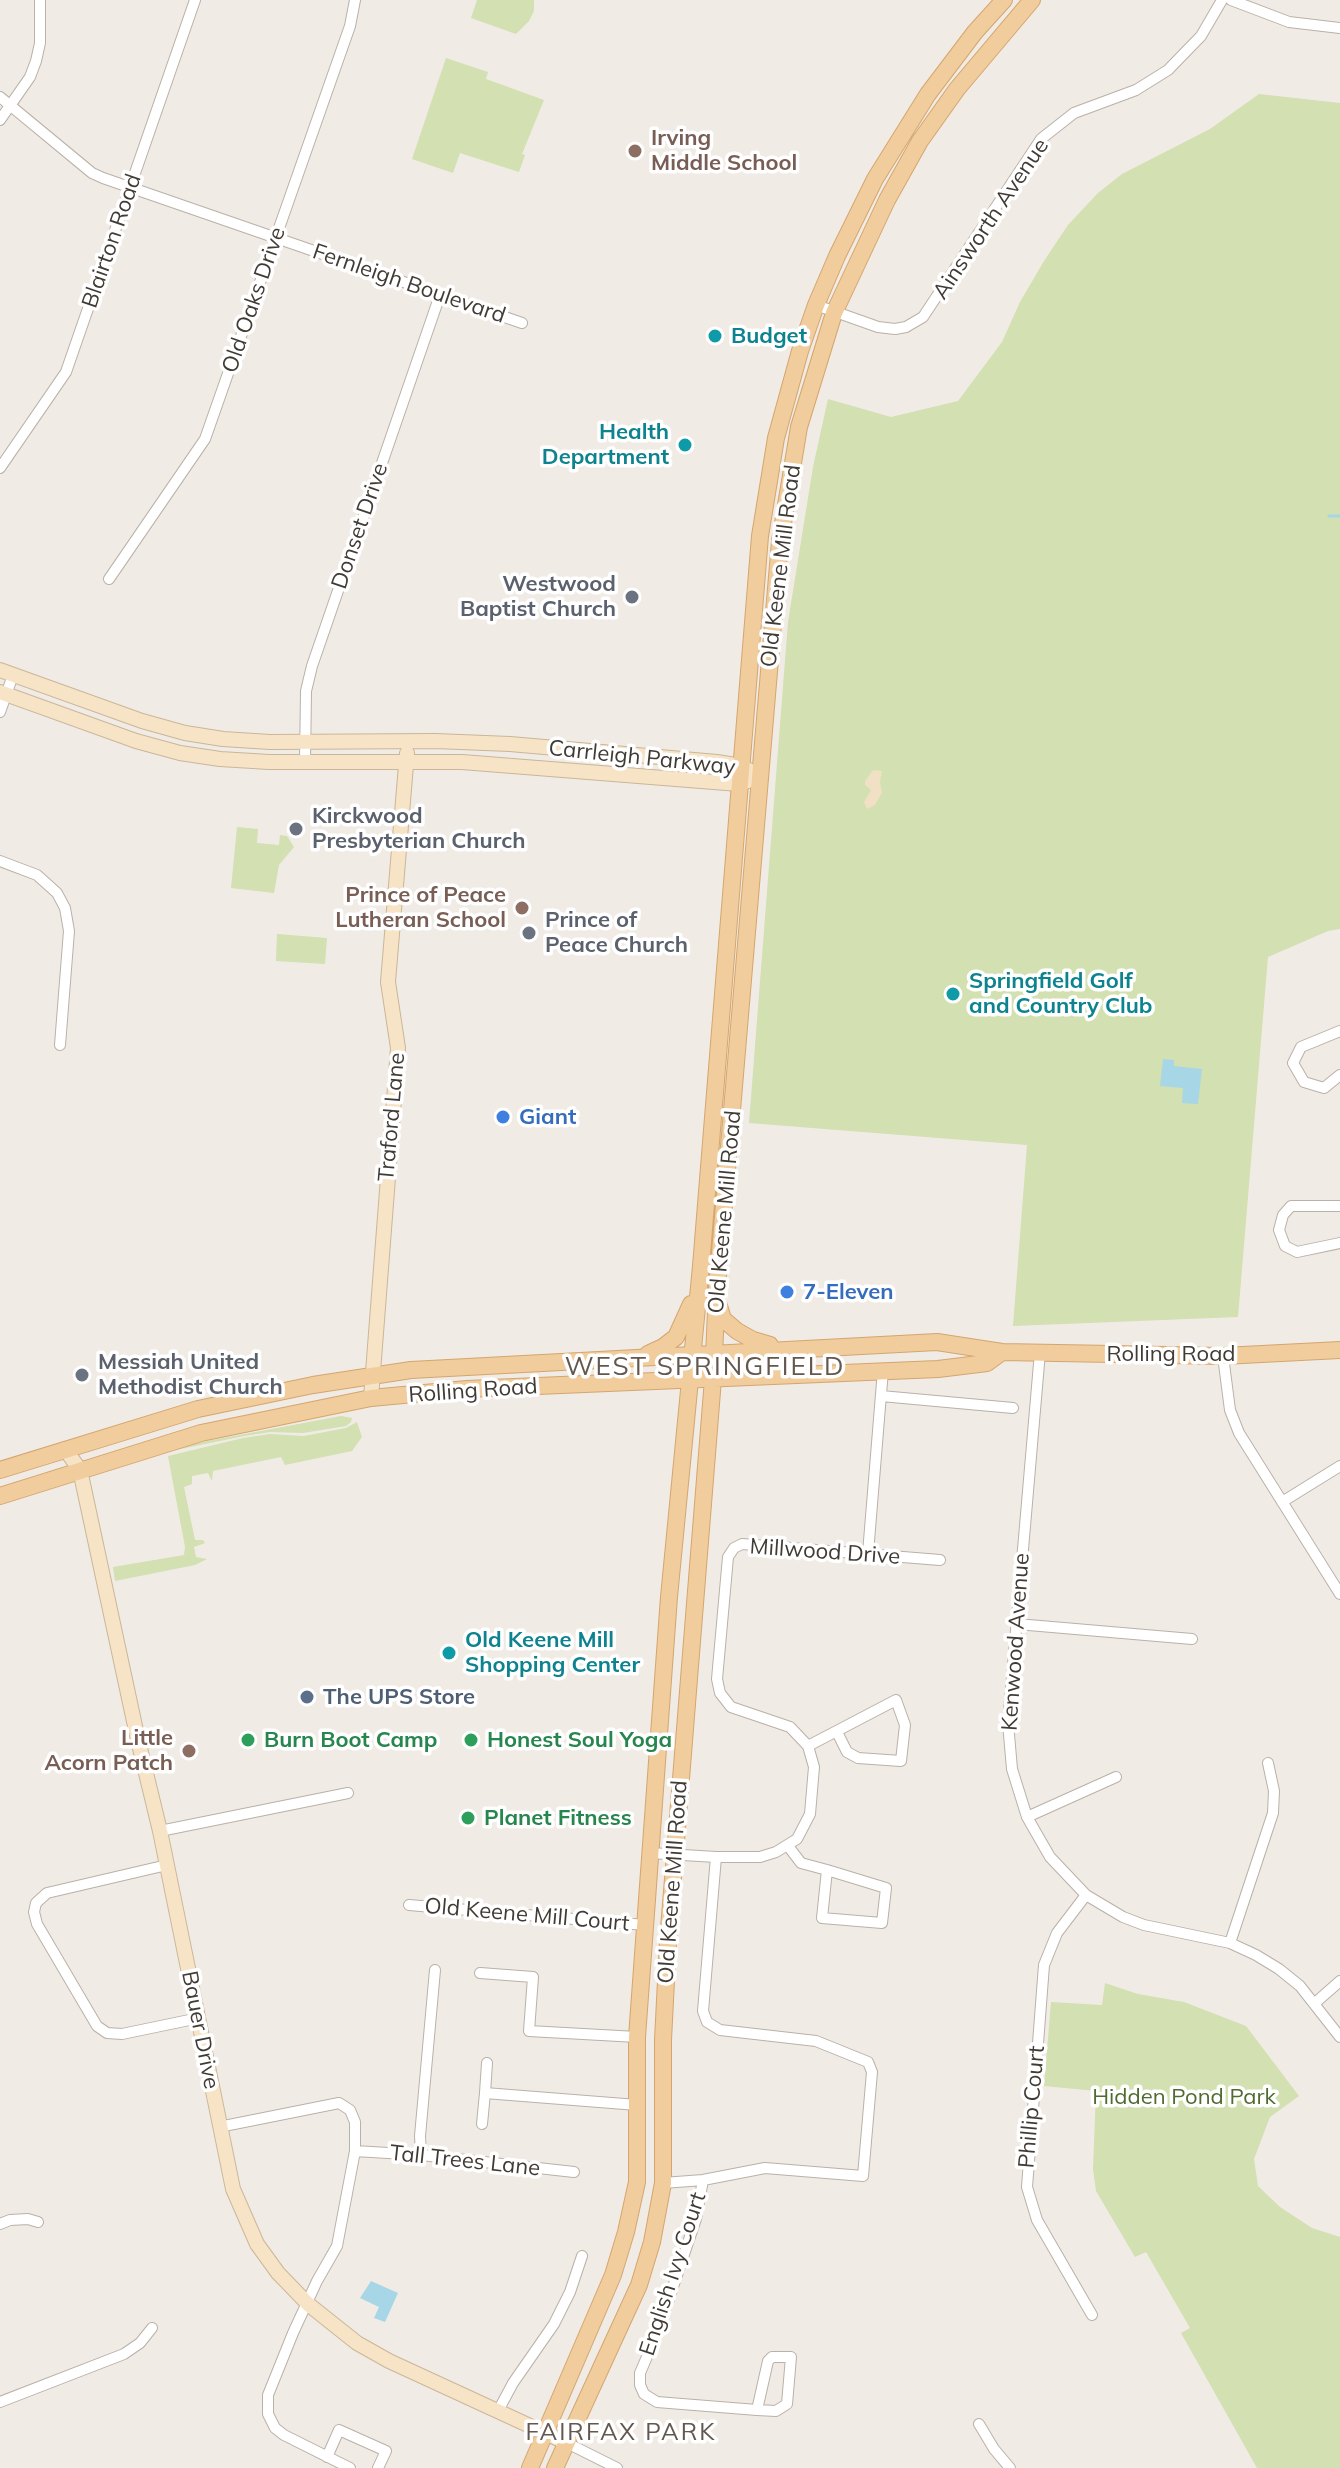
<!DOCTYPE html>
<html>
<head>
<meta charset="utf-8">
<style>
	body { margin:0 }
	canvas { display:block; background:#f0ebe5 }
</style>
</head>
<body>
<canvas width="1340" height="2468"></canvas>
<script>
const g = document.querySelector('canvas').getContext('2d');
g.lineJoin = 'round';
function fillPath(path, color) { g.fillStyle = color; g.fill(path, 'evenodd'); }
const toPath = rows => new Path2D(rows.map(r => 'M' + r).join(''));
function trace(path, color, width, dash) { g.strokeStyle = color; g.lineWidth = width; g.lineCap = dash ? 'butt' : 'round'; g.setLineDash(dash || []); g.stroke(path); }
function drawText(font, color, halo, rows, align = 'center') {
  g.font = font + ' Mulish,sans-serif'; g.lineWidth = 7; g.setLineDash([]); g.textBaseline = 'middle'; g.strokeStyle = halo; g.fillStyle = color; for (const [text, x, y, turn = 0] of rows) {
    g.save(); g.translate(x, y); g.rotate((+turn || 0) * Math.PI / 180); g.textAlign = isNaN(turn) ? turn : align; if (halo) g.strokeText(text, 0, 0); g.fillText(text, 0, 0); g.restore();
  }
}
const green = toPath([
	[477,0,534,0,534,11,529,21,516,34,471,18],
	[446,58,488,72,486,79,544,100,522,154,525,155,519,172,460,153,453,173,412,159],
	[1259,94,1340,103,1340,929,1328,931,1268,957,1238,1317,1013,1326,1027,1145,749,1123,788,622,813,467,828,399,891,417,958,401,1002,342,1020,302,1044,261,1068,225,1098,193,1122,174,1210,129],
	[237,827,258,829,257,843,279,845,280,835,287,836,294,847,279,865,274,893,231,888],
	[277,934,327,938,325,964,276,961],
	[341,1416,352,1418,351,1422,346,1426,303,1433,270,1432,244,1436,171,1451,186,1445],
	[357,1422,362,1437,352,1451,285,1465,281,1457,213,1471,212,1481,208,1473,192,1476,192,1484,184,1487,195,1540,203,1540,205,1543,194,1547,196,1557,207,1559,195,1565,115,1581,113,1567,184,1555,185,1547,168,1456,243,1438,270,1434,304,1436,346,1428],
	[1105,1983,1138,1994,1184,2002,1246,2026,1299,2096,1270,2117,1254,2159,1258,2186,1280,2207,1312,2228,1340,2237,1340,2468,1257,2468,1181,2333,1190,2328,1146,2252,1135,2257,1096,2191,1093,2169,1096,2091,1044,2086,1051,2002,1102,2005]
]);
const sand = toPath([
	[873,770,882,771,880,782,882,793,875,805,867,809,864,802,871,790,865,785,865,781]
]);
const water = toPath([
	[1163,1059,1174,1060,1174,1066,1202,1069,1198,1104,1182,1103,1183,1088,1160,1086],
	[371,2281,398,2293,385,2322,374,2318,379,2307,360,2298]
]);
const stream = toPath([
	[1329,516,1340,516]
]);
const street = toPath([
	[1231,0,1289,22,1340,28],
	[0,97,92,173,103,178,522,323],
	[0,120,30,77,36,61,40,43,40,0],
	[816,305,878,327,895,329,906,327,923,317,1041,139,1074,113,1136,90,1168,70,1201,36,1222,0],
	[0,468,66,372,195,0],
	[109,579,205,439,350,26,355,0],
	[0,712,13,675],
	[305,762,306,691,312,666,440,295],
	[0,861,37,875,57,893,65,908,69,931,60,1045],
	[1340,1031,1301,1047,1293,1063,1304,1082,1324,1088,1340,1075],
	[1340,1206,1291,1206,1283,1215,1279,1230,1285,1246,1297,1252,1340,1243],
	[1040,1352,1008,1723,1012,1769,1027,1817,1050,1857,1086,1895,1123,1917,1144,1925,1230,1943,1256,1955,1279,1969,1300,1986,1340,2037],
	[1223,1356,1230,1410,1239,1433,1340,1594],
	[881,1396,1013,1408],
	[1282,1502,1340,1466],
	[868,1553,883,1370],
	[1017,1624,1192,1639],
	[808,1746,896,1700,905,1725,901,1761,858,1758,847,1752,837,1732],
	[1027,1817,1116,1777],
	[160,1831,348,1793],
	[788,1846,801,1863,827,1870,886,1888,882,1923,822,1918,827,1870],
	[650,1853,716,1857,760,1857,776,1852,797,1839,810,1814,814,1767,808,1746,790,1727,731,1707,720,1693,717,1679,728,1557,734,1548,742,1544,940,1560],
	[167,1865,47,1893,36,1903,34,1912,37,1924,97,2026,107,2033,122,2034,199,2018],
	[1086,1895,1057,1933,1044,1965,1027,2187,1037,2220,1092,2315],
	[409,1905,645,1925],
	[1230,1943,1273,1813,1274,1791,1268,1763],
	[480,1973,533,1977,529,2031,637,2037],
	[1315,2003,1340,1981],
	[485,2093,487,2063],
	[482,2124,485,2093,637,2105],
	[219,2127,339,2103,350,2110,355,2122,355,2151,337,2246,317,2281,293,2333,268,2395,268,2414,275,2428,284,2435,350,2468],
	[355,2151,421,2155,574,2172],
	[421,2155,420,2136,435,1970],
	[703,2180,696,2219,658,2331,640,2373,640,2385,644,2394,657,2402,757,2410,776,2411,787,2404,791,2357,772,2357,768,2361,757,2410],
	[663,2183,703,2180,765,2168,863,2176,872,2072,868,2062,816,2041,720,2030,707,2022,703,2011,716,1857],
	[0,2224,10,2220,28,2219,38,2222],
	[0,2402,124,2354,140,2343,152,2328],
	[498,2411,513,2383,554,2324,570,2292,582,2256],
	[979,2424,994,2449,1010,2468],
	[567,2443,617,2468],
	[327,2457,339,2430,386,2451,378,2468]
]);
const secondary = toPath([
	[0,670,142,721,185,733,223,739,270,742,435,741,510,744,717,762,741,766,760,776],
	[0,692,136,741,180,753,220,759,269,762,462,762,739,784,748,781],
	[371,1398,398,1048,388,982,407,753],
	[65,1449,80,1470,138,1740,160,1831,233,2189,257,2244,278,2273,308,2304,357,2343,389,2361,567,2443]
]);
const primary = toPath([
	[719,1306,723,1319,737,1331,753,1340,770,1345],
	[648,1354,663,1347,676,1337,691,1304],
	[0,1470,198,1409,313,1385,411,1370,937,1342,1002,1352,1223,1356,1340,1350],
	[0,1496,201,1433,371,1398,467,1389,938,1369,987,1363,1002,1352],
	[530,2468,613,2275,626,2232,637,2182,637,2037,669,1597,701,1266,760,536,776,438,800,351,816,305,837,256,875,179,928,94,975,32,1004,0],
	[555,2468,639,2285,652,2242,663,2183,663,2040,668,1941,713,1379,717,1288,780,541,799,427,834,313,887,200,920,141,957,89,1032,0]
]);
const markers = [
	[635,151,8,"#8d6e63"],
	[715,336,8,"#0f9aa8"],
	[685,445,8,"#0f9aa8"],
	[632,597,8,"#6b7280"],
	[296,829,8,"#6b7280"],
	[522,908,8,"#8d6e63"],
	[529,933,8,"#6b7280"],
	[953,994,8,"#0f9aa8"],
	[503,1117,8,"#3f7fe0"],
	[787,1292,8,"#3f7fe0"],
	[82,1375,8,"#6b7280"],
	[449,1653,8,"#0f9aa8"],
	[307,1697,8,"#5c6f8a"],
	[248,1740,8,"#2e9e5b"],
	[471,1740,8,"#2e9e5b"],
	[189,1751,8,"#8d6e63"],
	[468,1818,8,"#2e9e5b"]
];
const educationNames = [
	["Irving",651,138,"left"],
	["Middle School",651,163,"left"],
	["Prince of Peace",506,895],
	["Lutheran School",506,920],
	["Little",173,1738],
	["Acorn Patch",173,1763]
];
const streetNames = [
	["Ainsworth Avenue",991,219,-56],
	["Blairton Road",112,241,-71],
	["Fernleigh Boulevard",409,284,19],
	["Old Oaks Drive",254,300,-71],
	["Donset Drive",360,526,-71],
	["Old Keene Mill Road",781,566,-83],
	["Carrleigh Parkway",642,758,6],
	["Traford Lane",392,1117,-85],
	["Old Keene Mill Road",725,1212,-85],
	["Rolling Road",1171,1354],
	["Rolling Road",473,1391,-4],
	["Millwood Drive",825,1552,4],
	["Kenwood Avenue",1016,1642,-86],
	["Old Keene Mill Road",673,1882,-86],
	["Old Keene Mill Court",527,1915,5],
	["Bauer Drive",200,2030,79],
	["Phillip Court",1032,2107,-85],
	["Tall Trees Lane",465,2161,6],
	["English Ivy Court",673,2274,-72]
];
const cultureNames = [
	["Budget",731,336],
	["Health",669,432,"right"],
	["Department",669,457,"right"],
	["Springfield Golf",969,981],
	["and Country Club",969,1006],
	["Old Keene Mill",465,1640],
	["Shopping Center",465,1665]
];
const worshipNames = [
	["Westwood",616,584,"right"],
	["Baptist Church",616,609,"right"],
	["Kirckwood",312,816],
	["Presbyterian Church",312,841],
	["Prince of",545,920],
	["Peace Church",545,945],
	["Messiah United",98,1362],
	["Methodist Church",98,1387]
];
const shopNames = [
	["Giant",519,1117],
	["7-Eleven",803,1292]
];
const serviceNames = [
	["The UPS Store",323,1697]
];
const leisureNames = [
	["Burn Boot Camp",264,1740],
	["Honest Soul Yoga",487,1740],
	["Planet Fitness",484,1818]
];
const parkNames = [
	["Hidden Pond Park",1184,2097]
];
const neighbourhoodNames = [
	["FAIRFAX PARK",621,2433]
];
const quarterNames = [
	["WEST SPRINGFIELD",705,1367]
];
fillPath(green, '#d2e0b2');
fillPath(sand, '#f0e0c4');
fillPath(water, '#a7d6e6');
trace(stream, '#a7d6e6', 3);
trace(street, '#bab1a8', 12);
trace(secondary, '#cab699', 16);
trace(primary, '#d4a66f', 18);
trace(street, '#fff', 10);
trace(secondary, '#f7e4c7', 14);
trace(primary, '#f1cc9c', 16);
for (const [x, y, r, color] of markers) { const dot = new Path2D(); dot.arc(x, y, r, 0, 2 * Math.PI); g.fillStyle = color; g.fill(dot); trace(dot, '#fff', 3); }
drawText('bold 22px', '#785e54', '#fff', educationNames, 'right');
drawText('22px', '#413b35', '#fff', streetNames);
drawText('bold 22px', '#0d838f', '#fff', cultureNames, 'left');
drawText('bold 22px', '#5b616d', '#fff', worshipNames, 'left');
drawText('bold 22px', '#366cbe', '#fff', shopNames, 'left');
drawText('bold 22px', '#4e5e75', '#fff', serviceNames, 'left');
drawText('bold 22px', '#27864d', '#fff', leisureNames, 'left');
drawText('22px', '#4f6b30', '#fff', parkNames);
g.letterSpacing = '2px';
drawText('24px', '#63574e', '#fff', neighbourhoodNames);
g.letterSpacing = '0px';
g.letterSpacing = '2px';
drawText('26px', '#63574e', '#fff', quarterNames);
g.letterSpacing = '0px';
</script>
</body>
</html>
